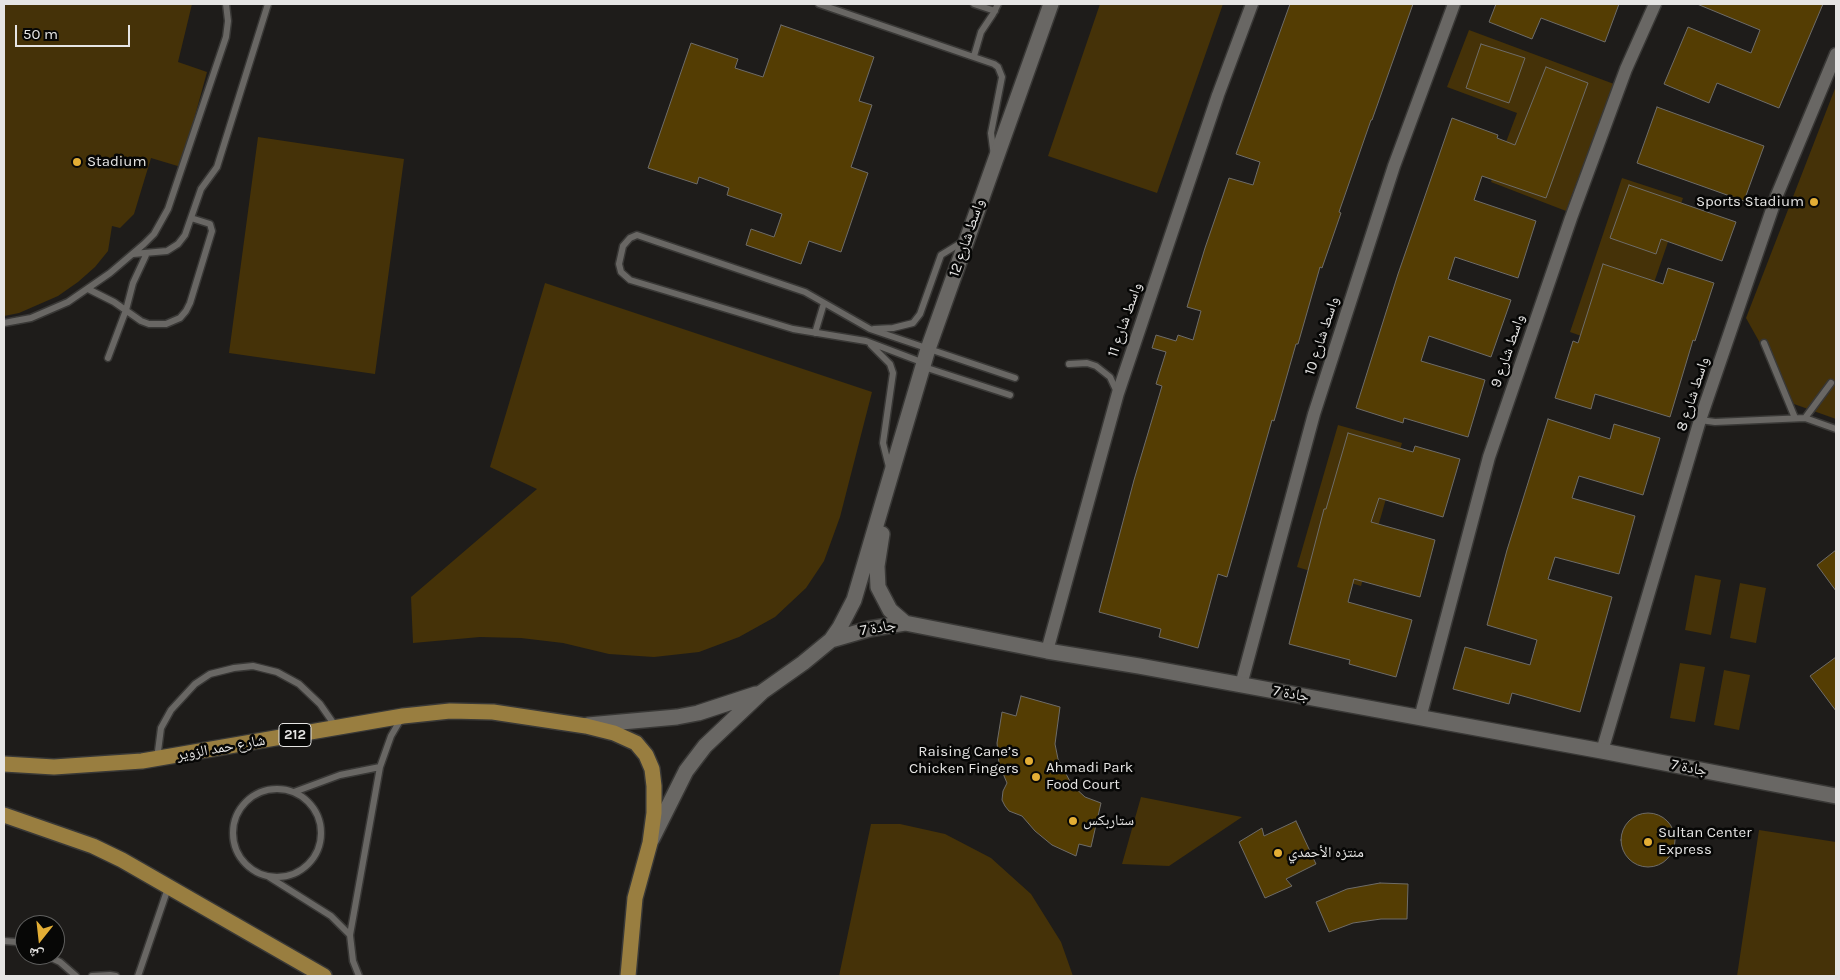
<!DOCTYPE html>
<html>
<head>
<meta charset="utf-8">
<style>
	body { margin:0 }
	#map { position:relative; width:1840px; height:980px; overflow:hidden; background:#1e1c1a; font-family:Karla,"Noto Naskh Arabic",sans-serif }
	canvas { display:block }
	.frame { position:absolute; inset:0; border:5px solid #e6e5e4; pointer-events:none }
	.north { position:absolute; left:15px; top:915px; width:50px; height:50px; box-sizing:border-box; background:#070706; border:1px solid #60605f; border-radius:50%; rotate:196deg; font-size:14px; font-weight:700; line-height:20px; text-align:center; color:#e6e5e4 }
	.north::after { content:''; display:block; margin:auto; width:18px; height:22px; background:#e3ae35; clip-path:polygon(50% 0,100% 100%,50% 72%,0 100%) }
	.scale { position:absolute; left:15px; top:25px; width:115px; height:22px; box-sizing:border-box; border:2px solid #e6e5e4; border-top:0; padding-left:6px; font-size:15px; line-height:18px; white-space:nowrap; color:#e6e5e4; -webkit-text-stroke:4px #070706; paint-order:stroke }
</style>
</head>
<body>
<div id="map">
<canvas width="1840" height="980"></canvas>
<div class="frame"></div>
<div class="north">ش</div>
<div class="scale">50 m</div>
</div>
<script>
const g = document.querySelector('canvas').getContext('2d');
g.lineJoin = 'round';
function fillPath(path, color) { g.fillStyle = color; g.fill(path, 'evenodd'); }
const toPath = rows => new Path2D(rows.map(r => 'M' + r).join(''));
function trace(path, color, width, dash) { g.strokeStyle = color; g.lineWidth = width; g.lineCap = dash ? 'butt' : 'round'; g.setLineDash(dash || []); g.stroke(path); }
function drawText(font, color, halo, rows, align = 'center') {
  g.font = font + ' Karla,"Noto Naskh Arabic",sans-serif'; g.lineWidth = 5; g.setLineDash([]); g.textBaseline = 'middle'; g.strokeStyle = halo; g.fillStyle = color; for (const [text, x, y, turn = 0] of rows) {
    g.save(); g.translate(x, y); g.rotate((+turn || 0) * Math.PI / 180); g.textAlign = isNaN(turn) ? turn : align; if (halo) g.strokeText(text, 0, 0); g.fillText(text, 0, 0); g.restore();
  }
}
const green = toPath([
	[4,4,192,4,178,62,207,72,181,167,151,158,134,214,120,228,112,226,108,251,95,267,78,282,58,296,19,313,4,316],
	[1100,4,1223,4,1157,193,1048,156],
	[1469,30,1614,84,1566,211,1491,182,1517,113,1447,87],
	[1836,86,1836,419,1794,404,1746,318],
	[258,137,404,159,375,374,229,353],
	[1622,178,1683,198,1630,353,1570,332],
	[545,283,872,392,840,517,824,561,806,588,775,617,739,637,699,652,654,657,609,654,563,643,521,638,480,637,413,643,411,597,537,489,490,467],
	[1338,425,1402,443,1361,586,1297,567],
	[1695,575,1721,580,1711,635,1685,630],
	[1740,583,1766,588,1756,643,1730,638],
	[1680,663,1705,667,1695,722,1670,718],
	[1724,670,1750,675,1739,730,1714,725],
	[1141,797,1242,817,1169,866,1122,864],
	[871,824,900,824,945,834,991,858,1031,894,1061,942,1073,976,839,976],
	[1759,830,1836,842,1836,976,1737,976]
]);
const building = toPath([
	[1290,4,1413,4,1372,120,1371,120,1339,212,1341,213,1322,268,1320,267,1298,344,1296,344,1274,421,1272,420,1227,577,1218,574,1198,648,1159,637,1161,629,1099,612,1134,480,1162,386,1156,384,1166,352,1152,348,1156,335,1176,341,1178,335,1193,340,1201,311,1187,307,1205,248,1229,178,1253,185,1260,162,1236,154,1290,4],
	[1496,4,1619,4,1605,42,1541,18,1532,39,1489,22,1496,4],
	[1697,4,1823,4,1779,108,1717,83,1709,103,1664,84,1688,27,1751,53,1760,30,1697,4],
	[781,25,874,57,859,101,872,105,851,167,868,173,841,252,809,241,801,264,746,245,751,229,774,237,782,214,727,195,729,188,699,177,697,184,648,168,691,43,738,59,735,68,763,77,781,25],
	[1481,44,1525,58,1509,103,1466,88,1481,44],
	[1546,67,1588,83,1546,198,1482,176,1474,200,1536,221,1518,278,1455,257,1448,279,1511,300,1491,357,1429,336,1421,361,1485,380,1468,437,1404,418,1403,423,1356,408,1398,274,1452,118,1498,135,1497,138,1515,145,1546,67],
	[1657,107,1764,146,1744,201,1637,163,1657,107],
	[1629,185,1736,222,1722,261,1661,239,1656,254,1610,238,1629,185],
	[1603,264,1663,284,1668,268,1714,283,1695,341,1693,340,1670,417,1595,394,1591,409,1555,398,1573,341,1578,343,1603,264],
	[1548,419,1610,439,1614,424,1660,438,1643,495,1579,476,1572,498,1635,516,1619,574,1555,557,1548,579,1612,597,1580,712,1512,693,1509,704,1453,689,1465,647,1530,665,1537,640,1487,625,1507,550,1548,419],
	[1348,433,1413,452,1415,446,1460,459,1443,517,1379,498,1371,522,1435,540,1420,597,1354,579,1348,602,1412,620,1396,677,1349,664,1350,660,1289,644,1324,509,1326,509,1348,433],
	[1836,550,1836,591,1817,565,1836,550],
	[1836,657,1836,711,1810,676,1836,657],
	[1021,696,1060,707,1055,744,1058,759,1072,785,1085,797,1101,803,1091,847,1079,844,1076,856,1052,845,1035,831,1022,816,1009,811,1005,806,1002,800,1003,791,1007,783,999,764,997,743,1002,712,1016,716,1021,696],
	'1621 840a27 27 0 1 1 54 0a27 27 0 1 1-54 0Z',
	[1296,821,1316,864,1286,879,1292,886,1265,898,1239,842,1262,828,1264,836,1296,821],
	[1380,883,1408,884,1407,919,1381,919,1353,923,1329,932,1316,902,1347,889,1380,883]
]);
const service = toPath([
	[819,4,994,64,998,67,1002,77,991,133,994,156],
	[974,4,995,11],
	[974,56,981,32,993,14,998,4],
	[133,254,167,251,178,244,185,235,201,189,217,167,268,4],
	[88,289,114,302,141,321,149,324,166,324,180,318,186,311,190,303,212,231,210,224,191,218],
	[4,323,31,318,68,302,110,273,144,244,154,234,168,209,226,37,228,21,226,4],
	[874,329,893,328,913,323,920,314,941,255,964,241],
	[815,333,824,303],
	[1764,343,1795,418],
	[871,345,890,364,893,373,883,443,889,467],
	[108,358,126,310,133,283,147,253],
	[924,363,866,341,793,329,630,280,621,272,619,264,623,246,630,238,637,235,805,292,870,329,1015,378],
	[1069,364,1087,363,1096,366,1110,377,1117,392],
	[924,367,1010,395],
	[1805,418,1831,383],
	[1700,420,1715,422,1805,418,1836,429],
	[157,759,161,728,171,710,195,684,210,674,234,668,253,666,277,672,299,684,320,704,336,727],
	'233 833a44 44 0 1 1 88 0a44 44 0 1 1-88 0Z',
	[294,792,340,775,380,767],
	[269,877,331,916,350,935],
	[4,941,17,942,25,946],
	[45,955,60,962,76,976],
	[92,976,110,975,116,976],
	[138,976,168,888],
	[359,976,353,961,350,935,380,767,391,736,401,719]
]);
const minor = toPath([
	[1047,651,1118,393,1218,95,1252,4],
	[1241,685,1314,414,1394,166,1454,4],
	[1420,718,1489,457,1571,218,1626,69,1655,4],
	[1602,751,1700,420,1777,195,1836,54]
]);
const secondary = toPath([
	[882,534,877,566,878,587,890,610,905,623],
	[831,640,840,627,854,600,928,349,1051,4],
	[588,725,677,717,698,713,756,694],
	[652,839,686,771,705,746,762,692,803,663,831,640,869,629,905,623,1047,651,1139,666,1602,751,1836,796]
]);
const primary = toPath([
	[4,764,54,767,142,761,403,716,450,711,493,712,586,726,614,733,636,743,646,755,652,769,654,786,654,813,650,843,635,898,628,976],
	[4,815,93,846,122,860,324,976]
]);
const markers = [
	[77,162,5,"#e3ae35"],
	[1814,202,5,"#e3ae35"],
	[1029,761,5,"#e3ae35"],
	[1036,777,5,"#e3ae35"],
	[1073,821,5,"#e3ae35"],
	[1648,842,5,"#e3ae35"],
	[1278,853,5,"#e3ae35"]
];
const shields = [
	[295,735,32]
];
const shieldNames = [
	["212",295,735]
];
const poiNames = [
	["Stadium",87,162],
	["Sports Stadium",1804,202,"right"],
	["Raising Cane’s",1019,752,"right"],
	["Chicken Fingers",1019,769,"right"],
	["Ahmadi Park",1046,768],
	["Food Court",1046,785],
	["ستاربكس",1083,821],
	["Sultan Center",1658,833],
	["Express",1658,850],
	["منتزه الأحمدي",1288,853]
];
const streetNames = [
	["واسط شارع 12",967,238,-71],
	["واسط شارع 11",1125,320,-71],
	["واسط شارع 10",1322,336,-72],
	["واسط شارع 9",1508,351,-71],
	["واسط شارع 8",1693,394,-72],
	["جادة 7",878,628,-10],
	["جادة 7",1291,694,10],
	["شارع حمد الزوير",221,748,-10],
	["جادة 7",1689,768,11]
];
fillPath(green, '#453208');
fillPath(building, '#543d03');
trace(building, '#6e6c69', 1);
trace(service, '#393836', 9);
trace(minor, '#393836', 15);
trace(secondary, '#393836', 18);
trace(primary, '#393836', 18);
trace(service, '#696764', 6);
trace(minor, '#696764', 12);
trace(secondary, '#696764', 15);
trace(primary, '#997e40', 15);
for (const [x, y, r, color] of markers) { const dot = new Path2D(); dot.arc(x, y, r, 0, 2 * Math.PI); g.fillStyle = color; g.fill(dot); trace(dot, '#070706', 2); }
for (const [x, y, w] of shields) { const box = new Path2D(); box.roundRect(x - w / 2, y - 11.5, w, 23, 4); g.fillStyle = '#070706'; g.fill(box); trace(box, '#e6e5e4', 1); }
drawText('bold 14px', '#e6e5e4', null, shieldNames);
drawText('15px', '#e6e5e4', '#070706', poiNames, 'left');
drawText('15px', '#e6e5e4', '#070706', streetNames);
</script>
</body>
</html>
